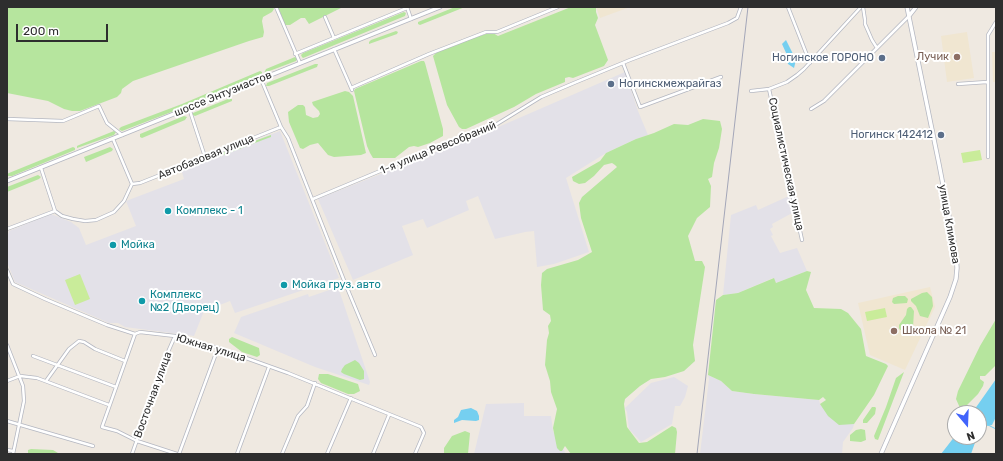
<!DOCTYPE html>
<html>
<head>
<meta charset="utf-8">
<style>
	body { margin:0 }
	#map { position:relative; width:1003px; height:461px; overflow:hidden; background:#efe9e1; font-family:Rubik,sans-serif }
	canvas { display:block }
	.frame { position:absolute; inset:0; border:8px solid #2e2e2e; pointer-events:none }
	.north { position:absolute; left:947px; top:405px; width:40px; height:40px; box-sizing:border-box; background:#fff; border:1px solid #ababab; border-radius:50%; rotate:161deg; font-size:11px; font-weight:700; line-height:16px; text-align:center; color:#2e2e2e }
	.north::after { content:''; display:block; margin:auto; width:14px; height:18px; background:#4264fb; clip-path:polygon(50% 0,100% 100%,50% 72%,0 100%) }
	.scale { position:absolute; left:16px; top:24px; width:92px; height:18px; box-sizing:border-box; border:2px solid #2e2e2e; border-top:0; padding-left:5px; font-size:12px; line-height:14px; white-space:nowrap; color:#2e2e2e; -webkit-text-stroke:3px #fff; paint-order:stroke }
</style>
</head>
<body>
<div id="map">
<canvas width="1003" height="461"></canvas>
<div class="frame"></div>
<div class="north">N</div>
<div class="scale">200 m</div>
</div>
<script>
const g = document.querySelector('canvas').getContext('2d');
g.lineJoin = 'round';
function fillPath(path, color) { g.fillStyle = color; g.fill(path, 'evenodd'); }
const toPath = rows => new Path2D(rows.map(r => 'M' + r).join(''));
function trace(path, color, width, dash) { g.strokeStyle = color; g.lineWidth = width; g.lineCap = dash ? 'butt' : 'round'; g.setLineDash(dash || []); g.stroke(path); }
function drawText(font, color, halo, rows, align = 'center') {
  g.font = font + ' Rubik,sans-serif'; g.lineWidth = 4; g.setLineDash([]); g.textBaseline = 'middle'; g.strokeStyle = halo; g.fillStyle = color; for (const [text, x, y, turn = 0] of rows) {
    g.save(); g.translate(x, y); g.rotate((+turn || 0) * Math.PI / 180); g.textAlign = isNaN(turn) ? turn : align; if (halo) g.strokeText(text, 0, 0); g.fillText(text, 0, 0); g.restore();
  }
}
const industrial = toPath([
	[625,72,638,111,648,135,636,139,606,153,566,178,589,252,554,264,537,267,534,231,525,232,495,239,478,196,466,201,469,210,427,228,423,219,402,226,413,255,353,280,318,199,496,128],
	[280,131,339,278,235,313,230,301,204,311,194,336,125,327,118,323,109,323,15,282,7,262,7,239,9,231,51,214,71,222,79,228,86,245,136,226,126,201,184,179,181,169],
	[789,196,794,212,772,224,773,227,770,229,773,235,771,236,780,253,797,248,807,271,776,283,773,278,738,293,723,295,731,215,756,205,758,210],
	[338,287,370,382,369,385,315,367,234,333,241,317,308,294,309,297],
	[708,375,721,381,732,391,754,394,819,400,820,404,849,423,854,424,853,428,843,442,842,454,700,454,709,379],
	[674,377,688,386,685,397,680,406,675,406,672,424,641,442,629,429,627,412,625,408,651,383],
	[524,403,524,416,551,416,553,431,566,454,474,454,486,404]
]);
const education = toPath([
	[596,7,630,7,600,18],
	[967,32,974,78,947,82,941,36],
	[992,52,996,52,996,82,993,82],
	[930,287,935,307,905,370,870,355,858,303]
]);
const green = toPath([
	[7,7,273,7,274,9,272,12,263,17,262,21,264,32,263,37,249,41,133,81,122,89,121,93,117,97,80,111,72,111,64,109,48,101,7,93],
	[278,7,343,7,309,24,305,18,301,18,290,25,285,25],
	[455,7,465,7,420,25,418,24,418,22],
	[571,7,596,7,596,12,598,18,595,25,608,60,604,66,573,78,569,77,565,78,565,82,536,94,514,107,466,129,462,129,459,127,447,105,433,56,437,52,464,41,489,33,493,33,498,36],
	[404,12,406,13,405,16,303,58,302,57,301,55,303,53],
	[396,31,398,32,397,34,369,44,369,42,371,40],
	[295,57,297,59,296,61,264,73,266,69],
	[421,61,424,61,425,63,443,129,443,136,430,143,418,147,414,146,409,147,395,158,373,158,370,153,367,146,354,91,355,89],
	[315,64,318,64,317,67,269,86,266,86,267,83],
	[260,71,262,72,262,75,187,106,122,131,120,130,119,129,121,127,182,104],
	[345,91,349,92,353,96,366,153,361,155,334,157,328,155,318,143,310,145,303,149,300,148,289,122,288,112,298,105,303,105,305,107,306,115,313,118,318,117,320,114,319,111,313,105,312,102],
	[228,99,232,99,232,101,195,116,193,115,193,113],
	[184,116,187,117,185,120,142,138,140,137,140,134],
	[703,119,720,121,722,129,719,148,714,163,712,177,708,179,711,186,710,207,697,218,688,236,695,261,702,261,705,267,693,345,695,361,684,371,665,377,651,379,640,386,625,399,624,404,627,427,639,443,647,442,672,426,676,428,677,432,675,454,571,454,565,446,562,451,560,451,557,448,553,428,557,409,551,392,550,381,545,365,547,340,549,333,548,326,551,321,550,315,543,310,541,285,542,273,547,269,578,260,592,252,581,218,579,203,582,197,617,167,615,165,612,163,604,165,594,176,585,183,579,184,573,181,572,177,600,161,606,153,636,139,654,133,674,124,688,125],
	[114,131,116,132,114,135,77,148,77,146,79,145],
	[271,135,271,137,268,138,213,159,211,159,211,157],
	[73,147,75,148,75,150,12,176,7,176,7,174,9,173],
	[110,147,113,149,112,151,86,162,84,157],
	[38,175,41,177,39,179,7,192,7,187],
	[807,271,811,272,806,290,814,308,841,309,848,313,861,329,866,356,886,364,888,366,874,395,854,424,839,425,828,416,820,404,826,400,823,397,819,400,754,394,732,391,721,381,708,375,716,300,723,295,738,293,774,278,776,283],
	[927,292,932,297,933,306,928,318,920,316,916,306,911,301,911,299,922,293],
	[898,296,905,296,908,299,907,303,894,304,892,302,893,298],
	[909,307,911,307,914,311,913,327,912,328,900,330,899,328,899,325,906,315,907,309],
	[996,319,996,365,985,376,980,376,980,379,984,382,983,386,978,394,964,408,960,408,956,399,958,391,980,346],
	[232,337,259,348,260,355,257,357,242,352,229,342,229,339],
	[355,360,359,363,364,371,364,379,360,380,344,374,341,372,342,369,345,365],
	[904,372,878,440,875,439,874,436,886,407,896,378],
	[319,374,328,374,358,384,360,391,354,394,348,394,321,383,318,379],
	[872,407,875,407,876,408,875,414,867,423,863,423,863,420],
	[861,429,865,430,866,440,861,442,850,441,850,435,856,430],
	[465,431,470,433,468,454,444,454,444,448,452,436],
	[31,449,53,450,58,453,58,454,30,454,28,453,28,450]
]);
const pitch = toPath([
	[980,150,982,160,963,163,961,153],
	[80,274,90,299,75,305,65,280],
	[885,308,887,317,867,321,865,312]
]);
const water = toPath([
	[786,40,796,60,794,68,788,64,787,61,787,55,782,44],
	[996,379,996,417,992,425,981,427,979,432,979,413,972,413],
	[471,408,477,411,479,416,479,420,476,421,462,420,454,423,454,420,458,417,461,410],
	[955,436,955,437,977,437,971,454,941,454]
]);
const stream = toPath([
	[988,425,996,429]
]);
const street = toPath([
	[276,7,300,63],
	[407,7,411,19],
	[788,7,810,63],
	[863,7,865,20,865,24,872,40,877,48],
	[325,17,334,38],
	[334,49,352,90],
	[295,54,407,8],
	[623,63,640,107,721,77],
	[261,79,281,127,288,138,345,283,375,355],
	[958,84,987,82],
	[351,88,429,54,486,32,497,32,558,7],
	[769,89,802,240],
	[751,91,769,89,787,82,797,75,804,69,861,7],
	[189,108,205,157],
	[811,109,824,101,909,16],
	[7,119,63,121,99,106,107,123,122,135],
	[988,157,988,35,996,22],
	[41,168,55,211,62,216,73,219,85,221,96,220,114,212,124,201,132,184,113,139],
	[132,184,140,183,281,127],
	[313,199,452,141,497,124,541,97,574,83,630,60,728,23,737,18,741,7],
	[7,229,55,211],
	[7,270,13,284,45,299,107,325,135,334,140,332,175,336,218,348,288,373,421,427,424,433,415,454],
	[135,334,102,427,117,431,137,441,177,454],
	[7,345,23,386,24,401,13,454],
	[33,356,116,387],
	[7,381,20,376,37,378,109,405],
	[46,381,69,349,79,341,84,342,95,349,125,361],
	[7,421,93,446],
	[7,450,13,451],
	[132,454,168,352,175,336],
	[179,454,218,348],
	[237,454,269,367],
	[282,454,298,416,307,406,315,383],
	[327,454,351,398],
	[373,454,389,415]
]);
const secondary = toPath([
	[909,16,916,7],
	[7,181,440,7],
	[881,454,950,297,956,279,957,268,956,253,939,164,907,7]
]);
const rail = toPath([
	[697,454,748,7]
]);
const markers = [
	[957,57,4,"#8d6e63"],
	[882,58,4,"#5c6f8a"],
	[611,84,4,"#5c6f8a"],
	[941,135,4,"#5c6f8a"],
	[168,211,4,"#0f9aa8"],
	[113,245,4,"#0f9aa8"],
	[284,285,4,"#0f9aa8"],
	[142,301,4,"#0f9aa8"],
	[894,331,4,"#8d6e63"]
];
const educationNames = [
	["Лучик",949,57],
	["Школа № 21",902,331,"left"]
];
const serviceNames = [
	["Ногинское ГОРОНО",874,58],
	["Ногинскмежрайгаз",619,84,"left"],
	["Ногинск 142412",933,135]
];
const streetNames = [
	["шоссе Энтузиастов",223,94,-22],
	["1-я улица Ревсобраний",438,148,-22],
	["Автобазовая улица",206,157,-22],
	["Социалистическая улица",786,164,78],
	["улица Климова",949,224,80],
	["Южная улица",211,348,17],
	["Восточная улица",153,395,-70]
];
const cultureNames = [
	["Комплекс - 1",176,211],
	["Мойка",121,245],
	["Мойка груз. авто",292,285],
	["Комплекс",150,295],
	["№2 (Дворец)",150,308]
];
fillPath(industrial, '#e3e1e8');
fillPath(education, '#f0e6d1');
fillPath(green, '#b6e59e');
fillPath(pitch, '#c9ec9a');
fillPath(water, '#75cff0');
trace(stream, '#75cff0', 1);
trace(street, '#b4b7c1', 4);
trace(secondary, '#b4b7c1', 5);
trace(street, '#fff', 2.5);
trace(secondary, '#fff', 3.5);
trace(rail, '#a3a6b8', 1);
for (const [x, y, r, color] of markers) { const dot = new Path2D(); dot.arc(x, y, r, 0, 2 * Math.PI); g.fillStyle = color; g.fill(dot); trace(dot, '#fff', 1.5); }
drawText('11px', '#785e54', '#fff', educationNames, 'right');
drawText('11px', '#4e5e75', '#fff', serviceNames, 'right');
drawText('11px', '#2e2e2e', '#fff', streetNames);
drawText('11px', '#0d838f', '#fff', cultureNames, 'left');
</script>
</body>
</html>
